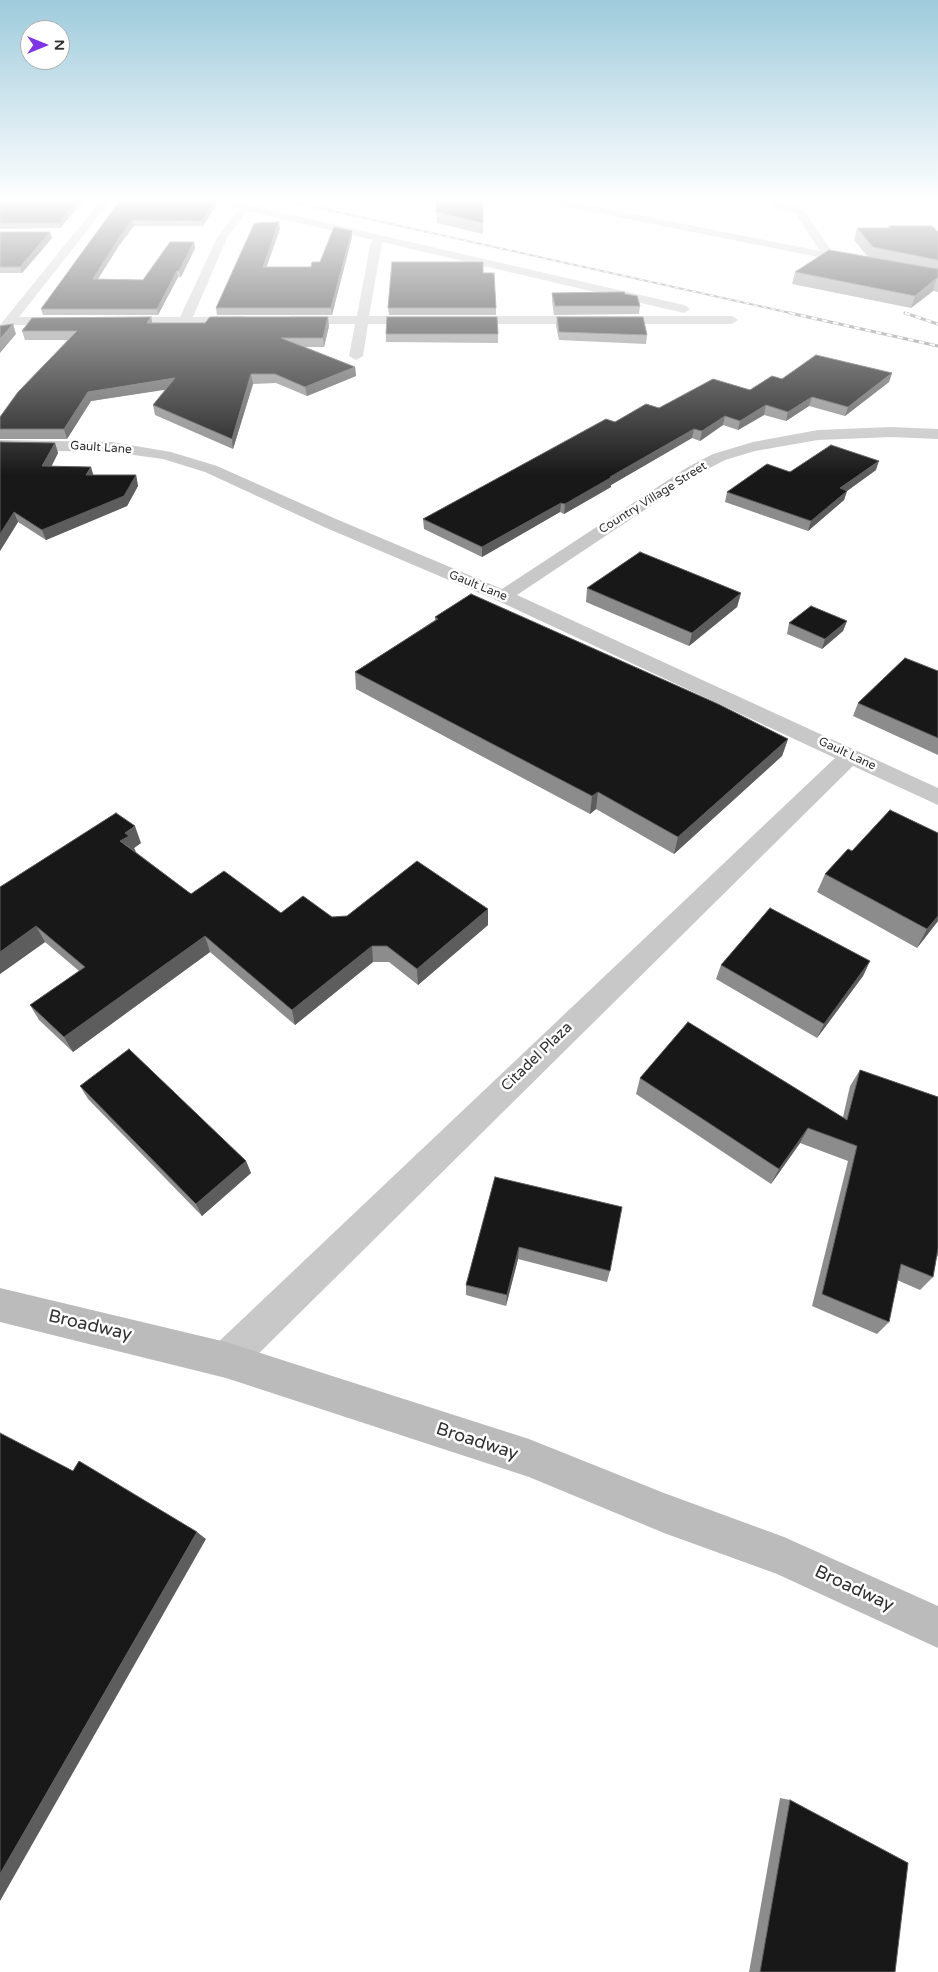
<!DOCTYPE html>
<html>
<head>
<meta charset="utf-8">
<style>
	body { margin:0 }
	#map { position:relative; width:938px; height:1972px; overflow:hidden; background:#fff; font-family:"Varela Round",sans-serif }
	canvas { display:block }
	.north { position:absolute; left:20px; top:20px; width:50px; height:50px; box-sizing:border-box; background:#fff; border:1px solid #adadad; border-radius:50%; rotate:90deg; font-size:14px; font-weight:700; line-height:20px; text-align:center; color:#313131 }
	.north::after { content:''; display:block; margin:auto; width:18px; height:22px; background:#7d35e5; clip-path:polygon(50% 0,100% 100%,50% 72%,0 100%) }
</style>
</head>
<body>
<div id="map">
<canvas width="938" height="1972"></canvas>
<div class="north">N</div>
</div>
<script>
const g = document.querySelector('canvas').getContext('2d');
g.lineJoin = 'round';
const toPath = rows => new Path2D(rows.map(r => 'M' + r).join(''));
function fillPath(path, color) { g.fillStyle = color; g.fill(path, 'evenodd'); }
function trace(path, color, width, dash) { g.strokeStyle = color; g.lineWidth = width; g.lineCap = dash ? 'butt' : 'round'; g.setLineDash(dash || []); g.stroke(path); }
function drawText(font, color, halo, rows, align = 'center') {
  g.font = font + ' "Varela Round",sans-serif'; g.lineWidth = 5; g.setLineDash([]); g.textBaseline = 'middle'; g.strokeStyle = halo; g.fillStyle = color; for (const [text, x, y, turn = 0] of rows) {
    g.save(); g.translate(x, y); g.rotate((+turn || 0) * Math.PI / 180); g.textAlign = isNaN(turn) ? turn : align; if (halo) g.strokeText(text, 0, 0); g.fillText(text, 0, 0); g.restore();
  }
}
const minor = toPath([
	[102,199,112,199,19,317,68,317,74,321,72,324,14,325,7,334,0,334,0,325,102,199],
	[205,199,224,199,245,204,684,305,690,309,684,313,382,242,369,316,732,316,738,320,732,324,368,324,363,356,356,360,349,356,355,324,291,324,285,320,291,316,357,316,370,245,373,240,247,211,227,238,193,317,243,316,249,320,247,323,110,324,108,321,114,317,180,317,217,238,239,209,205,199],
	[367,199,408,199,391,204,372,202,367,199],
	[537,199,558,199,820,251,795,213,772,206,772,202,776,201,803,209,833,253,863,260,865,262,859,265,542,202,537,199],
	[891,427,938,429,938,439,891,437,818,440,755,451,725,460,700,473,517,595,938,788,938,805,853,766,239,1373,226,1378,213,1373,208,1360,213,1347,835,758,496,600,324,527,205,472,163,459,112,452,0,450,0,440,112,442,171,452,217,466,336,519,502,589,688,467,713,454,753,442,818,430,891,427]
]);
const secondary = toPath([
	[0,1288,226,1342,529,1439,664,1493,784,1537,938,1606,938,1648,777,1574,664,1533,529,1477,226,1378,0,1322,0,1288]
]);
const railFar1 = toPath([
	[279,199,795,314],
	[905,313,909,314]
]);
const rail = toPath([
	[790,313,938,346],
	[905,313,938,324]
]);
const wall = toPath([
	[0,199,85,199,60,228,0,229],
	[121,199,217,204,203,226,134,226,120,244,98,279,143,280,194,242,195,248,181,277,178,277,158,315,43,315,41,309],
	[483,199,483,234,437,223,436,212],
	[889,226,938,232,938,292,933,291,911,308,792,284,795,272,868,257,854,240,857,228,888,228],
	[280,229,266,267,311,267,320,262,352,231,352,237,332,315,217,315,216,308],
	[0,232,50,232,52,238,22,273,0,273],
	[483,273,496,308,496,315,389,315,388,308],
	[552,293,625,294,640,306,639,314,554,315,552,301],
	[151,317,152,323,329,326,324,347,305,347,355,367,356,376,307,396,276,383,253,384,233,449,155,415,153,405,166,389,91,401,67,439,0,439,0,417,68,340,25,340,22,331],
	[557,317,647,335,646,344,559,340,556,326],
	[386,334,498,334,498,343,386,342],
	[892,373,889,382,845,416,809,406,786,421,764,415,738,430,723,425,700,441,692,438,611,485,611,487,564,514,560,512,482,557,424,529,423,519,615,422,659,408,750,390,782,379],
	[0,442,55,443,58,453,51,467,93,475,136,475,138,486,127,506,46,540,18,522,0,551],
	[876,470,847,491,844,500,808,531,725,502,727,492,790,472],
	[587,588,741,593,737,607,689,646,586,602],
	[435,617,788,739,782,756,674,854,596,809,590,814,356,689,355,672,435,620],
	[847,621,843,631,822,649,787,634,789,623],
	[938,671,938,755,853,716,858,703],
	[938,833,938,921,917,948,817,892,825,874,852,851],
	[141,843,134,848,136,852,191,894,281,913,332,917,488,909,488,925,418,985,389,962,373,962,295,1025,210,952,73,1052,39,1020,30,1005,79,971,45,942,0,974,0,887],
	[870,961,863,976,817,1038,716,979,721,965],
	[860,1070,938,1097,938,1257,937,1256,933,1277,920,1290,897,1280,889,1322,877,1334,812,1306,848,1161,800,1143,771,1184,636,1094,640,1078,843,1117,850,1086],
	[80,1086,246,1161,251,1173,202,1216,88,1099],
	[495,1177,610,1271,607,1282,518,1259,506,1306,466,1295,466,1285],
	[780,1798,790,1800,895,1972,749,1972]
]);
const shadedWall = toPath([
	[79,199,85,199,60,228,59,223],
	[216,199,217,204,203,226,202,221],
	[133,220,134,226,120,244,94,285,93,279,119,238],
	[279,222,280,229,264,274,263,267],
	[352,231,352,237,332,315,331,308],
	[50,232,52,238,22,273,20,267],
	[194,242,195,248,181,277,179,271],
	[177,271,178,277,158,315,157,309],
	[937,278,933,291,911,308,915,296],
	[151,317,153,326,147,323],
	[328,317,329,326,324,347,323,338],
	[13,324,16,334,0,353,0,339],
	[355,367,356,376,307,396,305,387],
	[892,373,889,382,845,416,848,407],
	[251,374,253,384,233,449,232,439],
	[175,378,177,388,91,401,67,439,64,429,88,392],
	[812,397,809,406,786,421,788,412],
	[766,405,764,415,738,430,740,421],
	[725,416,723,425,700,441,702,431],
	[694,429,692,438,611,485,611,487,564,514,565,504,610,477],
	[55,443,58,453,46,477,42,466],
	[879,461,876,470,847,491,844,500,808,531,811,521,840,488],
	[91,467,94,477,86,475],
	[136,475,138,486,127,506,46,540,42,530],
	[561,503,560,512,482,557,482,547],
	[14,512,18,522,0,551,0,534],
	[741,593,737,607,689,646,692,633],
	[847,621,843,631,822,649,825,639],
	[788,739,782,756,674,854,678,837],
	[598,792,596,809,590,814,592,796],
	[135,826,141,843,134,848,136,852,120,841,125,833],
	[488,909,488,925,418,985,417,969],
	[938,916,938,921,917,948,927,929],
	[36,926,45,942,0,974,0,952],
	[205,936,210,952,73,1052,64,1037],
	[372,946,373,962,295,1025,292,1010],
	[870,961,863,976,817,1038,824,1024],
	[808,1128,800,1143,771,1184,779,1169],
	[246,1161,251,1173,202,1216,196,1204],
	[519,1247,518,1259,506,1306,507,1295],
	[197,1532,206,1539,0,1901,0,1874]
]);
const building = toPath([
	[0,199,79,199,59,223,0,223,0,199],
	[121,199,216,199,202,221,133,220,119,238,93,279,143,280,170,242,194,242,179,271,177,271,157,309,41,309,121,199],
	[437,199,483,199,483,223,436,212,437,199],
	[279,222,263,267,311,267,312,262,320,262,334,227,352,231,331,308,216,308,254,224,257,223,279,222],
	[889,226,932,226,938,232,938,260,873,247,857,228,891,228,889,226],
	[0,232,50,232,20,267,0,267,0,232],
	[829,250,938,269,938,278,937,278,915,296,795,272,829,250],
	[392,262,483,262,483,273,494,273,496,308,388,308,392,262],
	[624,292,625,294,637,296,640,306,555,306,552,293,624,292],
	[151,317,147,323,205,323,210,317,328,317,323,338,281,338,355,367,305,387,275,374,251,374,232,439,153,405,175,378,88,392,64,429,0,429,0,417,18,392,77,331,22,331,32,318,151,317],
	[387,317,497,317,498,334,386,334,387,317],
	[557,317,643,317,647,335,559,332,557,317],
	[13,324,0,339,0,326,13,324],
	[816,355,892,373,848,407,812,397,788,412,766,405,740,421,725,416,702,431,694,429,610,477,612,477,565,504,561,503,482,547,423,519,606,419,615,422,646,404,659,408,713,379,750,390,772,376,782,379,816,355],
	[0,442,55,443,42,466,91,467,86,475,136,475,124,496,42,530,14,512,0,534,0,442],
	[831,445,879,461,840,488,847,491,811,521,727,492,767,464,790,472,831,445],
	[640,552,741,593,692,633,587,588,640,552],
	[471,594,718,704,788,739,678,837,598,792,592,796,355,672,438,619,435,617,471,594],
	[811,606,847,621,825,639,789,623,811,606],
	[905,658,938,671,938,738,858,703,905,658],
	[890,810,938,833,938,916,927,929,825,874,848,849,852,851,890,810],
	[116,813,135,826,125,833,129,836,120,841,191,894,224,871,281,913,303,896,332,917,347,916,417,861,488,909,417,969,387,946,372,946,292,1010,205,936,64,1037,30,1005,85,967,36,926,0,952,0,887,116,813],
	[770,908,870,961,824,1024,721,965,770,908],
	[688,1022,847,1120,860,1070,938,1097,938,1248,933,1277,901,1264,889,1322,822,1294,857,1146,808,1128,779,1169,640,1078,688,1022],
	[129,1049,246,1161,196,1204,80,1086,129,1049],
	[495,1177,622,1207,610,1271,519,1247,507,1295,466,1285,495,1177],
	[0,1433,73,1471,79,1461,197,1532,0,1874,0,1433],
	[790,1800,908,1863,895,1972,760,1972,790,1800]
]);
const farStreetnames = [
	["Gault Lane",101,448,4],
	["Country Village Street",653,498,-32],
	["Gault Lane",478,586,22],
	["Gault Lane",847,754,25]
];
const streetNames = [
	["Citadel Plaza",537,1057,-44]
];
const nearStreetnames = [
	["Broadway",90,1326,13],
	["Broadway",477,1442,18],
	["Broadway",854,1589,25]
];
fillPath(minor, '#c8c8c8');
fillPath(secondary, '#bbb');
trace(railFar1, '#868686', 2);
trace(rail, '#868686', 3);
trace(railFar1, '#fff', 1, [4.5]);
trace(rail, '#fff', 2, [5.5]);
fillPath(wall, '#8c8c8c');
fillPath(shadedWall, '#5d5d5d');
fillPath(building, '#181818');
trace(building, '#5d5d5d', 1);
const sky = g.createLinearGradient(0, 0, 0, 475);
sky.addColorStop(0, '#9ecbdc');
sky.addColorStop(0.42, '#fff');
sky.addColorStop(1, '#ffffff00');
g.fillStyle = sky;
g.fillRect(0, 0, 938, 475);
drawText('12px', '#313131', '#fff', farStreetnames);
drawText('15px', '#313131', '#fff', streetNames);
drawText('18px', '#313131', '#fff', nearStreetnames);
</script>
</body>
</html>
